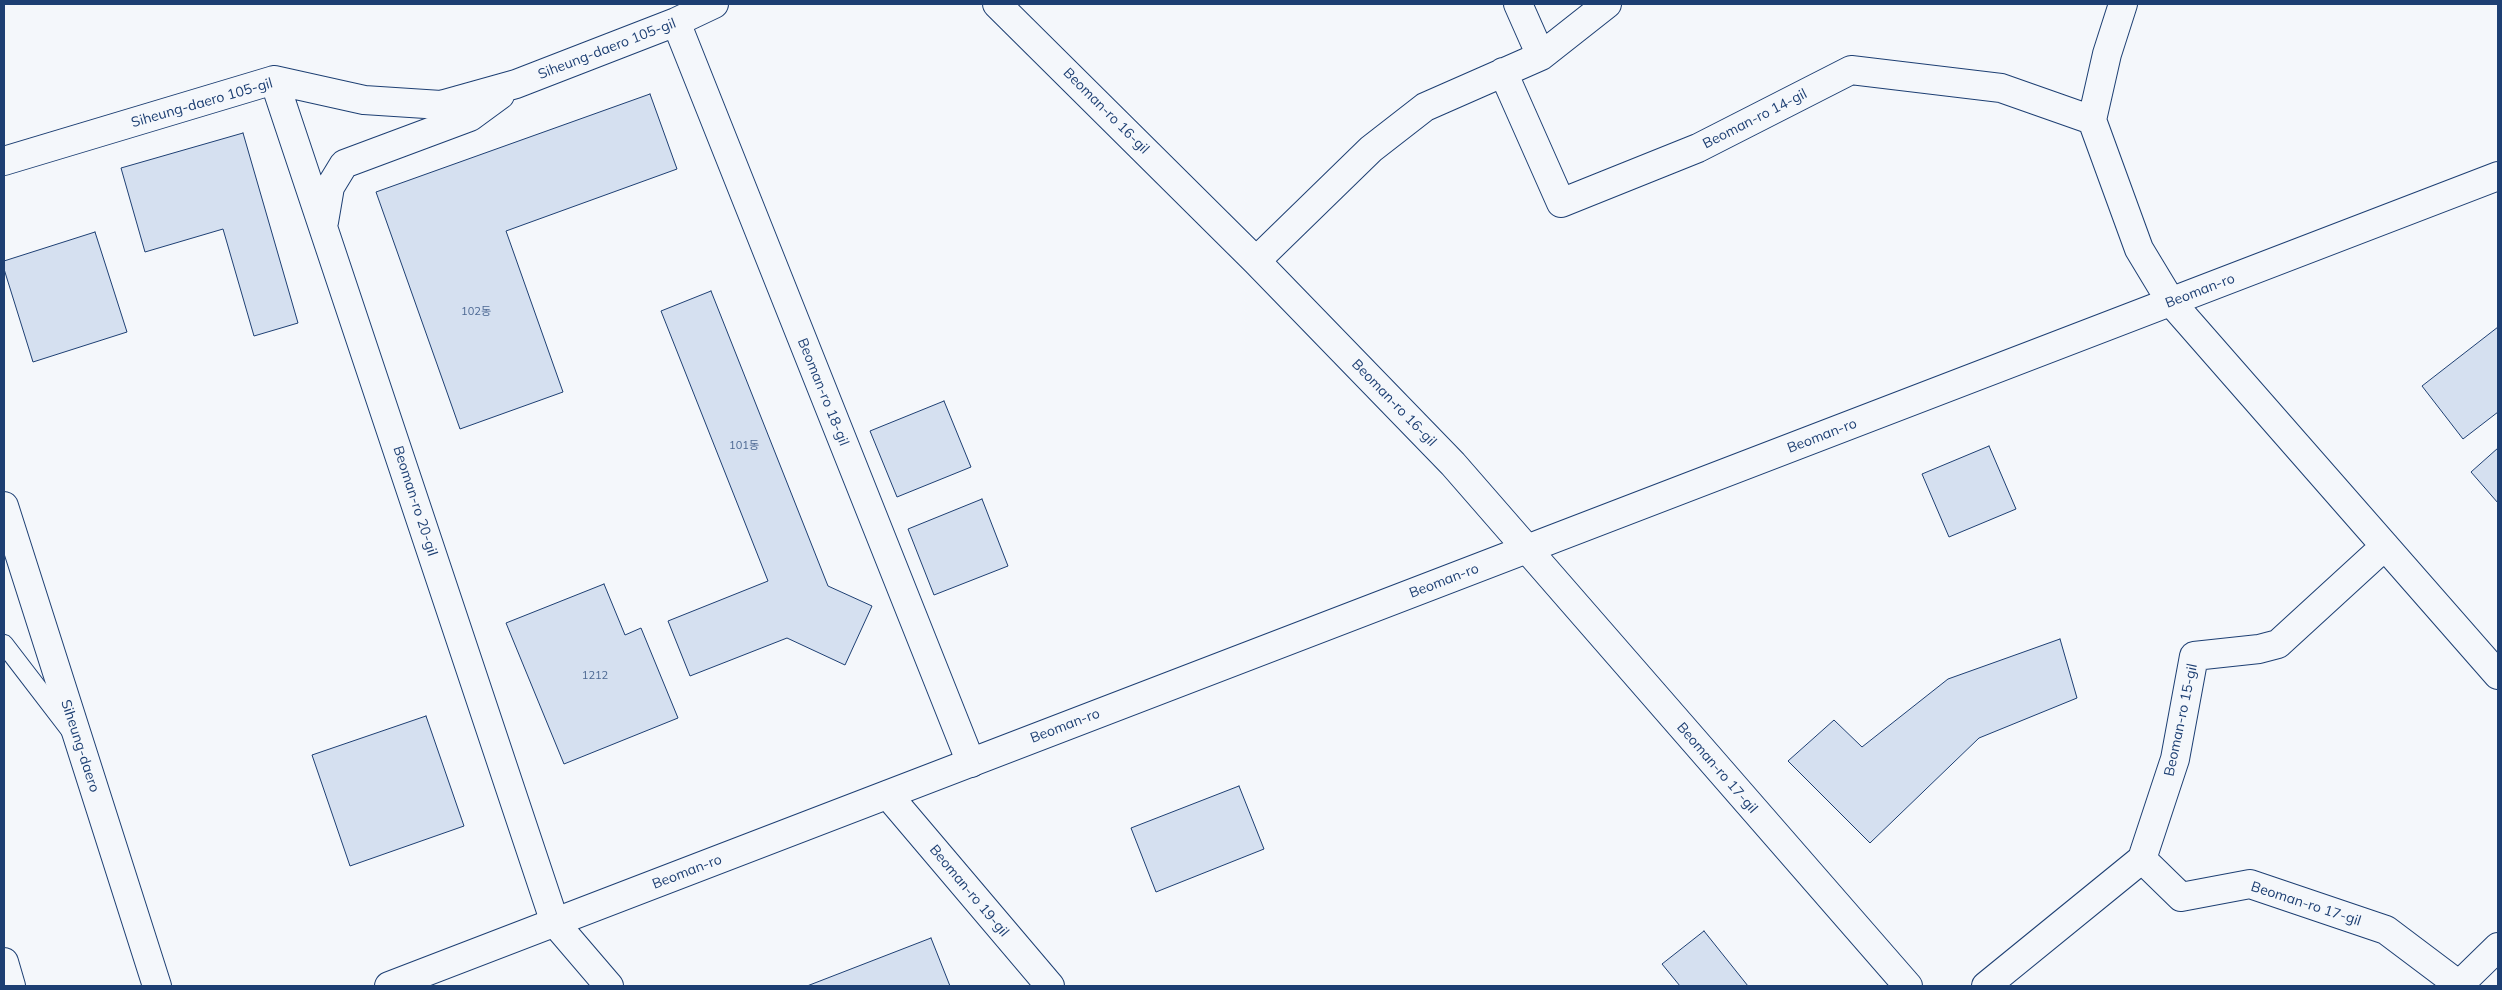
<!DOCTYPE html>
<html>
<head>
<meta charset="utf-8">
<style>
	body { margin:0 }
	#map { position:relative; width:2502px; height:990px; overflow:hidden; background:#f4f7fb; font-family:Mulish,sans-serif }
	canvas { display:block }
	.frame { position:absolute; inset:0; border:5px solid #1d3f73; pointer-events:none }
</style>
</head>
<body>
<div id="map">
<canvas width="2502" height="990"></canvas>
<div class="frame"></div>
</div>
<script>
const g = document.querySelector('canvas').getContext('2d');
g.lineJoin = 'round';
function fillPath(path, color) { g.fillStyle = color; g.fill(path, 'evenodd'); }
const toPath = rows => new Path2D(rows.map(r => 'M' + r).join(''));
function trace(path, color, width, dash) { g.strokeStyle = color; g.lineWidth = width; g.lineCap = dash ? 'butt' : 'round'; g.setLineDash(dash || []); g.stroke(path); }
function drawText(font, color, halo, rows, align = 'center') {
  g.font = font + ' Mulish,"Noto Sans KR",sans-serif'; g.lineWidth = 4; g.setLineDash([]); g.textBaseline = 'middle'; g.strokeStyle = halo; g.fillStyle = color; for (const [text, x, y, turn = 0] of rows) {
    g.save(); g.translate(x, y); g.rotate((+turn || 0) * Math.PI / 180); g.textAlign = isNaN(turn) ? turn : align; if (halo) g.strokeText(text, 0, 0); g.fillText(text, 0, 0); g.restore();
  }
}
const building = toPath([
	[650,94,677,169,506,231,563,392,460,429,376,192,650,94],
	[243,133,298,323,254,336,223,229,145,252,121,168,243,133],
	[95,232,127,332,33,362,4,269,4,261,95,232],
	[711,291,828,586,872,606,845,665,787,638,690,676,668,621,768,581,661,311,711,291],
	[2498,327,2498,412,2463,439,2422,386,2498,327],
	[944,401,971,467,897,497,870,431,944,401],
	[1989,446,2016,509,1949,537,1922,474,1989,446],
	[2498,448,2498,503,2471,472,2498,448],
	[982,499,1008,566,934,595,908,529,982,499],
	[604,584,625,635,641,628,678,718,564,764,506,623,604,584],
	[2060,639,2077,698,1979,738,1870,843,1788,761,1834,720,1862,747,1948,679,2060,639],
	[426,716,464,826,350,866,312,755,426,716],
	[1239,786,1264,849,1156,892,1131,828,1239,786],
	[1704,931,1748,986,1680,986,1662,964,1704,931],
	[931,938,950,986,807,986,931,938]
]);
const service = toPath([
	[4,644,70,730]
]);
const minor = toPath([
	[997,4,1256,261,1453,464,1908,986],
	[1518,4,1541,56],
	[2123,4,2107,54,2092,120,2139,249,2171,302,2498,675],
	[676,22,971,763],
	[1503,72,1561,203,1698,148,1851,70,2001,88,2092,120],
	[274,80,555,923,609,986],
	[4,161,274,80,364,100,441,105,516,84,676,22,714,4],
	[324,222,330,187,344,164,470,117,500,95],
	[1256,261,1371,149,1425,107,1541,56,1607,4],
	[888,795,1050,986],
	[2142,859,2175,759,2194,656,2259,649,2278,644,2385,546],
	[1986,986,2142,859,2181,897,2250,884,2386,930,2459,985,2498,947]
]);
const secondary = toPath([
	[389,986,2498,176]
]);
const primary = toPath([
	[4,506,157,986],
	[4,962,11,986]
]);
const numberNames = [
	["102동",476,312],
	["101동",744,446],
	["1212",595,676]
];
const streetNames = [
	["Siheung-daero 105-gil",607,49,-21],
	["Siheung-daero 105-gil",202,103,-16],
	["Beoman-ro 16-gil",1106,111,45],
	["Beoman-ro 14-gil",1755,119,-27],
	["Beoman-ro",2200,291,-21],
	["Beoman-ro 18-gil",823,392,68],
	["Beoman-ro 16-gil",1394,403,46],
	["Beoman-ro",1822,436,-21],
	["Beoman-ro 20-gil",415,501,72],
	["Beoman-ro",1444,581,-21],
	["Beoman-ro 15-gil",2181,720,-78],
	["Beoman-ro",1065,726,-21],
	["Siheung-daero",80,746,72],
	["Beoman-ro 17-gil",1717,768,49],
	["Beoman-ro",687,872,-21],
	["Beoman-ro 19-gil",969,891,50],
	["Beoman-ro 17-gil",2306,904,18]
];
fillPath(building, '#d5e0f0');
trace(building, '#1d3f73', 1);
trace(service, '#1d3f73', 20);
trace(minor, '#1d3f73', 30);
trace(secondary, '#1d3f73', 30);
trace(primary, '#1d3f73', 30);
trace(service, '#f4f7fb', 18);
trace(minor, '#f4f7fb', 28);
trace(secondary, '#f4f7fb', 28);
trace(primary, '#f4f7fb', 28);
drawText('11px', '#4b6792', null, numberNames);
drawText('14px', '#1d3f73', '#f4f7fb', streetNames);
</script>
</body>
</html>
